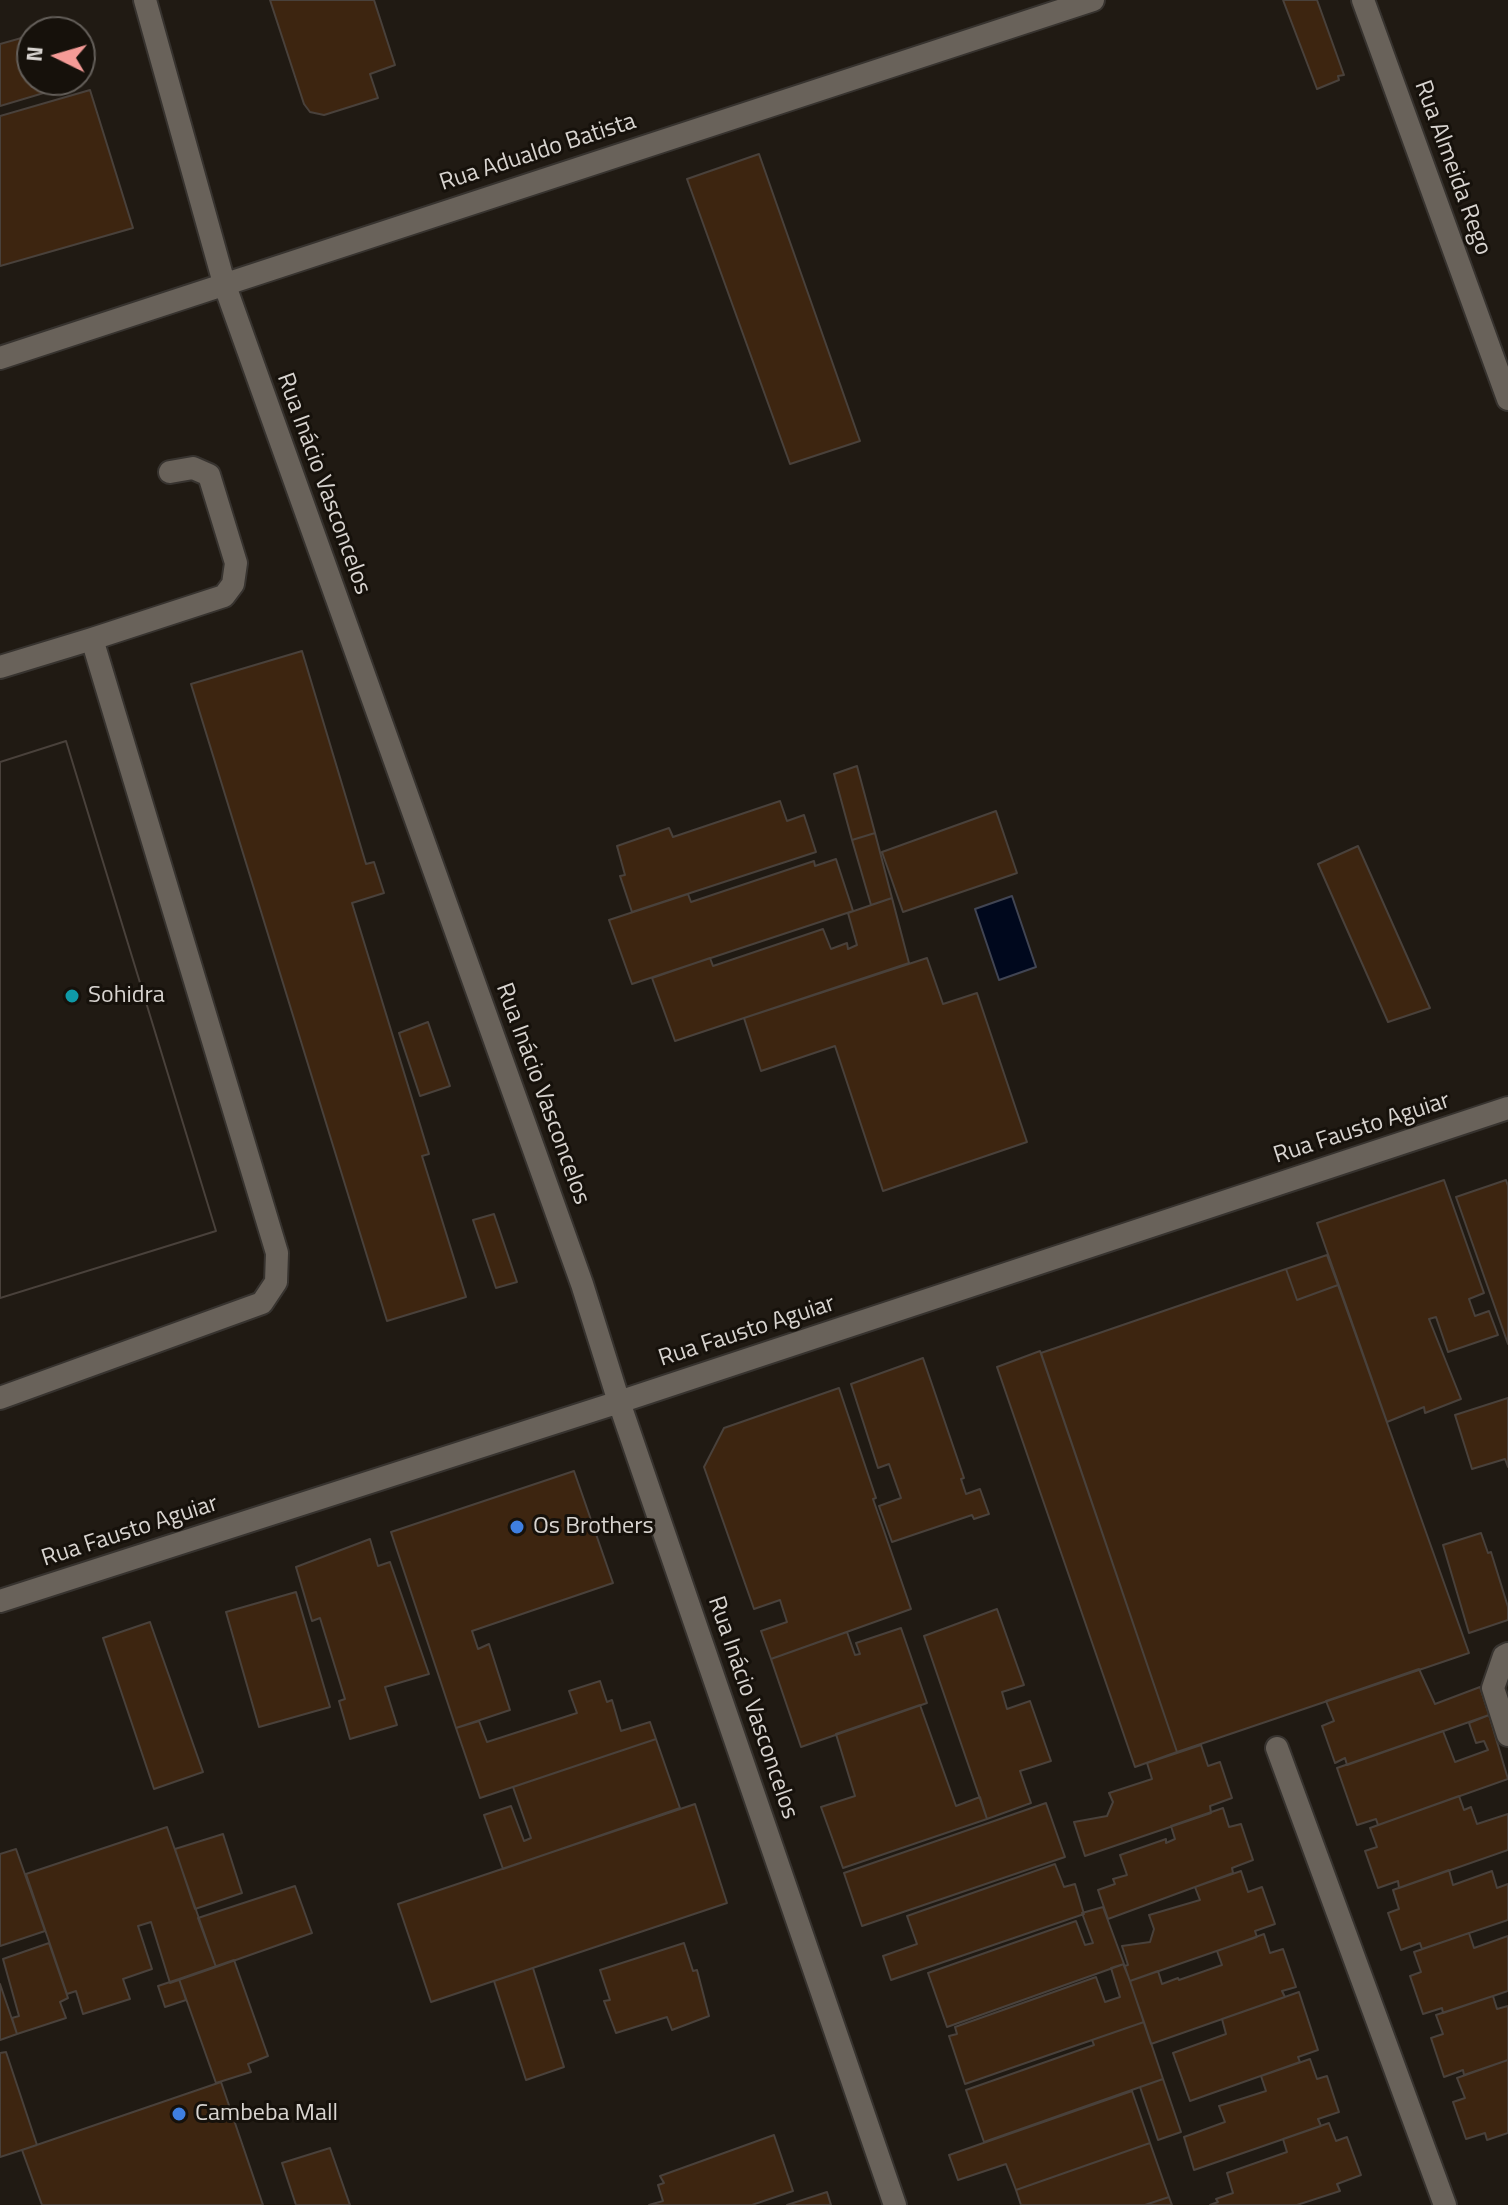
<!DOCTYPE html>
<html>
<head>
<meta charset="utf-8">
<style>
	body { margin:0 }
	#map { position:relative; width:1508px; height:2205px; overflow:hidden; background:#201a13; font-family:"Titillium Web",sans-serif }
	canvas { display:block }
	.north { position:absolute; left:16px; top:16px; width:80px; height:80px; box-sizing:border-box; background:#16110b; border:2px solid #645f5a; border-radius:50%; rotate:275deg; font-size:22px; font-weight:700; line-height:32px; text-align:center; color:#d8d4d0 }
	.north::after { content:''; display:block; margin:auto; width:28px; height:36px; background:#f59b97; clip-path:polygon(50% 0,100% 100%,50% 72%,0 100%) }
</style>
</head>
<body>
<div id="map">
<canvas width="1508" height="2205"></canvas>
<div class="north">N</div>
</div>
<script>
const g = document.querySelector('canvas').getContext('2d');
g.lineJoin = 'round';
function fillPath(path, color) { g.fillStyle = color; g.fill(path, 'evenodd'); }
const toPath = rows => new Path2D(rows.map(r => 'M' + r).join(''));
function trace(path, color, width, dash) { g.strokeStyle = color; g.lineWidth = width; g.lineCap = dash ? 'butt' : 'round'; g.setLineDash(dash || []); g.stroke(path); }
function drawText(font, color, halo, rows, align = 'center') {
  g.font = font + ' "Titillium Web",sans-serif'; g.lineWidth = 6; g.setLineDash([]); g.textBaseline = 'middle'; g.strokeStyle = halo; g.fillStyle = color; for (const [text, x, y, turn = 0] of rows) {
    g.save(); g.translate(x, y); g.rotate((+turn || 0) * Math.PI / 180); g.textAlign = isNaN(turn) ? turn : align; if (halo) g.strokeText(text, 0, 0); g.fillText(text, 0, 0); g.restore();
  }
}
const water = toPath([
	[1012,896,1036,967,999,980,975,909,1012,896]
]);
const building = toPath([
	[270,0,374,0,395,65,370,74,378,98,324,115,310,112,304,104,270,0],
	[1283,0,1317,0,1344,75,1338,76,1339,80,1317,89,1283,0],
	[67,25,69,32,42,32,67,25],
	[32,35,32,80,80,80,80,68,84,81,0,106,0,44,32,35],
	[90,90,133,228,0,266,0,116,90,90],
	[759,154,860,441,790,464,687,179,759,154],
	[302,651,366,864,374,862,384,893,352,903,429,1154,422,1156,466,1297,387,1321,191,684,302,651],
	[66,741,216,1231,0,1298,0,762,66,741],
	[66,741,216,1231,0,1298,0,762,66,741],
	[857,766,875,833,852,840,834,774,857,766],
	[780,801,787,821,804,815,816,852,632,912,620,876,625,875,617,846,669,828,673,837,780,801],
	[996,811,1017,873,903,912,882,852,996,811],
	[875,833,892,898,871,905,852,840,875,833],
	[1358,846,1430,1008,1388,1022,1318,864,1358,846],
	[836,859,853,911,632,984,609,920,688,894,691,902,814,861,815,866,836,859],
	[892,898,909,963,675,1041,652,978,710,958,713,966,823,929,831,949,847,943,848,949,857,945,848,913,892,898],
	[927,958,943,1004,977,993,1027,1142,883,1191,835,1046,761,1071,744,1018,927,958],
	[428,1022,450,1086,420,1096,399,1033,428,1022],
	[1444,1180,1484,1293,1469,1299,1475,1316,1489,1311,1498,1335,1448,1352,1436,1317,1429,1319,1461,1399,1425,1413,1424,1407,1387,1422,1317,1223,1444,1180],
	[1506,1180,1508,1186,1508,1344,1456,1197,1506,1180],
	[494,1214,517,1282,496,1288,473,1220,494,1214],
	[1327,1255,1338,1285,1297,1300,1286,1269,1327,1255],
	[1286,1269,1297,1300,1338,1285,1469,1653,1177,1752,1041,1353,1286,1269],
	[1040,1351,1177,1752,1135,1767,997,1367,1040,1351],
	[923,1358,964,1478,961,1479,966,1494,980,1489,989,1514,974,1519,972,1515,892,1542,879,1506,901,1498,889,1464,878,1468,851,1384,923,1358],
	[839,1388,876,1498,873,1499,911,1609,771,1659,761,1631,787,1622,780,1600,754,1609,704,1467,724,1428,839,1388],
	[1508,1398,1508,1467,1505,1459,1472,1469,1455,1415,1508,1398],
	[574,1471,613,1583,472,1631,478,1649,489,1644,510,1710,456,1728,391,1532,574,1471],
	[1481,1533,1488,1553,1491,1552,1508,1607,1508,1620,1469,1633,1443,1545,1481,1533],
	[370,1539,378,1566,390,1562,429,1674,385,1687,397,1725,350,1739,339,1701,345,1699,320,1618,312,1621,296,1567,370,1539],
	[296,1592,330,1707,259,1727,226,1612,296,1592],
	[997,1609,1024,1685,1002,1692,1007,1709,1030,1701,1051,1761,1020,1771,1031,1803,987,1819,924,1636,997,1609],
	[150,1622,203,1772,154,1789,103,1638,150,1622],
	[901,1628,927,1703,801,1747,771,1659,847,1632,855,1655,860,1654,856,1643,901,1628],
	[1419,1669,1435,1704,1480,1687,1489,1715,1347,1765,1345,1758,1335,1763,1322,1726,1334,1721,1326,1701,1419,1669],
	[600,1681,607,1702,612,1700,621,1731,650,1722,656,1739,480,1798,456,1728,479,1721,487,1742,577,1713,569,1691,600,1681],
	[920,1705,956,1806,980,1797,987,1819,843,1868,821,1807,855,1796,836,1734,920,1705],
	[1489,1715,1508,1779,1378,1825,1376,1819,1357,1825,1337,1768,1443,1731,1455,1762,1488,1750,1484,1741,1476,1743,1469,1723,1489,1715],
	[656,1739,680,1808,503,1869,484,1815,511,1806,524,1841,531,1838,513,1787,656,1739],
	[1201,1745,1208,1766,1220,1762,1232,1798,1210,1806,1211,1813,1085,1856,1074,1822,1107,1816,1113,1802,1109,1793,1152,1779,1147,1763,1201,1745],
	[1459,1796,1464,1810,1471,1807,1477,1824,1508,1814,1508,1850,1399,1888,1398,1881,1378,1888,1365,1851,1377,1847,1370,1828,1459,1796],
	[1046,1803,1065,1857,862,1926,844,1873,1046,1803],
	[695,1804,727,1903,431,2002,398,1904,695,1804],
	[1223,1808,1229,1827,1241,1824,1253,1860,1232,1868,1233,1873,1108,1919,1098,1890,1115,1884,1113,1879,1127,1875,1120,1855,1166,1839,1166,1843,1175,1839,1171,1826,1223,1808],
	[167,1827,216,1967,170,1983,151,1922,138,1926,152,1969,123,1979,130,1999,83,2014,76,1991,67,1994,26,1874,167,1827],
	[223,1834,242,1893,195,1909,175,1849,223,1834],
	[16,1849,45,1931,0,1946,0,1854,16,1849],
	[1055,1864,1064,1887,1075,1884,1084,1914,891,1980,883,1956,917,1944,907,1916,1055,1864],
	[1449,1870,1453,1885,1492,1871,1497,1888,1508,1884,1508,1920,1422,1949,1420,1943,1401,1950,1388,1913,1399,1909,1393,1890,1449,1870],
	[1241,1871,1248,1892,1262,1887,1275,1924,1255,1931,1257,1937,1130,1981,1124,1966,1128,1965,1122,1946,1150,1942,1154,1929,1149,1915,1200,1900,1195,1887,1241,1871],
	[295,1886,312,1933,216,1967,198,1918,295,1886],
	[1103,1907,1124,1964,947,2027,928,1973,1076,1921,1085,1945,1093,1943,1082,1913,1103,1907],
	[1469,1933,1474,1948,1508,1936,1508,1991,1443,2013,1442,2008,1423,2014,1410,1976,1421,1972,1414,1952,1469,1933],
	[1264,1934,1270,1953,1283,1949,1296,1987,1282,1991,1285,1997,1151,2044,1130,1981,1158,1971,1162,1984,1178,1978,1179,1980,1222,1965,1217,1951,1264,1934],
	[49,1943,68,1998,60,2002,66,2018,17,2034,12,2018,19,2016,3,1959,49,1943],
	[684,1943,693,1971,697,1970,709,2016,672,2030,667,2017,616,2033,604,2001,610,2000,600,1970,684,1943],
	[234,1960,268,2056,248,2064,251,2072,216,2083,179,1979,234,1960],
	[1124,1964,1144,2022,965,2084,949,2036,957,2034,955,2027,1096,1977,1105,2002,1120,1997,1111,1968,1124,1964],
	[533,1968,564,2067,526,2080,494,1981,533,1968],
	[179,1979,186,2000,165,2007,158,1986,179,1979],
	[0,1984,17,2034,0,2040,0,1984],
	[1299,1992,1318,2050,1298,2057,1300,2062,1190,2101,1173,2053,1226,2034,1222,2019,1299,1992],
	[1493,1996,1497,2009,1508,2006,1508,2060,1464,2075,1463,2070,1444,2077,1431,2038,1443,2034,1436,2015,1493,1996],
	[1144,2022,1163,2079,984,2142,966,2090,1094,2045,1092,2040,1144,2022],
	[6,2052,37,2145,0,2157,0,2053,6,2052],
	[1310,2059,1317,2079,1327,2076,1339,2112,1318,2119,1321,2126,1194,2170,1184,2137,1225,2122,1219,2106,1266,2091,1261,2076,1310,2059],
	[1508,2060,1508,2133,1487,2140,1485,2133,1466,2139,1453,2102,1465,2098,1457,2078,1508,2060],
	[1163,2079,1181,2132,1158,2140,1140,2087,1163,2079],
	[221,2082,263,2205,42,2205,22,2150,221,2082],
	[1132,2091,1150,2143,1016,2190,1006,2164,958,2180,949,2155,1132,2091],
	[1329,2123,1336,2141,1347,2137,1361,2175,1337,2184,1340,2191,1297,2205,1210,2205,1218,2202,1216,2199,1233,2193,1227,2173,1287,2152,1283,2139,1329,2123],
	[774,2135,793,2191,752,2205,649,2205,663,2201,658,2185,664,2183,660,2176,774,2135],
	[1150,2143,1169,2197,1145,2205,1021,2205,1016,2190,1150,2143],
	[330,2148,350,2205,296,2205,282,2163,330,2148],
	[827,2192,831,2205,787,2205,827,2192],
	[1169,2197,1172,2205,1145,2205,1169,2197]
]);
const service = toPath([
	[92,639,224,596,233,584,236,563,209,475,193,468,170,472],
	[0,667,92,639,277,1253,276,1282,262,1303,0,1398],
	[1508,1654,1504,1656,1493,1688,1508,1735]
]);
const minor = toPath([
	[145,0,224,283,582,1284,619,1402,895,2205],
	[1363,0,1508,399],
	[0,358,1093,0],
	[0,1601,619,1402,1508,1108],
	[1277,1748,1445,2205]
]);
const markers = [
	[72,996,8,"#0f9aa8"],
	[517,1527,8,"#3f7fe0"],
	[179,2114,8,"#3f7fe0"]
];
const streetNames = [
	["Rua Adualdo Batista",538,153,-18],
	["Rua Almeida Rego",1452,168,70],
	["Rua Inácio Vasconcelos",323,484,70],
	["Rua Inácio Vasconcelos",542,1094,70],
	["Rua Fausto Aguiar",1362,1129,-18],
	["Rua Fausto Aguiar",747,1332,-18],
	["Rua Fausto Aguiar",130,1532,-18],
	["Rua Inácio Vasconcelos",752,1708,71]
];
const poiNames = [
	["Sohidra",88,996],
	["Os Brothers",533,1527],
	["Cambeba Mall",195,2114]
];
fillPath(water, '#00081d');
trace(water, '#414553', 2);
fillPath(building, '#3d2510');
trace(building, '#49413b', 2);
trace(service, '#37332f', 26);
trace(minor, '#37332f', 26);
trace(service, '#69625a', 22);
trace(minor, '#69625a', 22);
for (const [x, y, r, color] of markers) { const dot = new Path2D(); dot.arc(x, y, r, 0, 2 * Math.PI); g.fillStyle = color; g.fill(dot); trace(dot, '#16110b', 3); }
drawText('24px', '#d8d4d0', '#16110b', streetNames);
drawText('24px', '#d8d4d0', '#16110b', poiNames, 'left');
</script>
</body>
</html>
